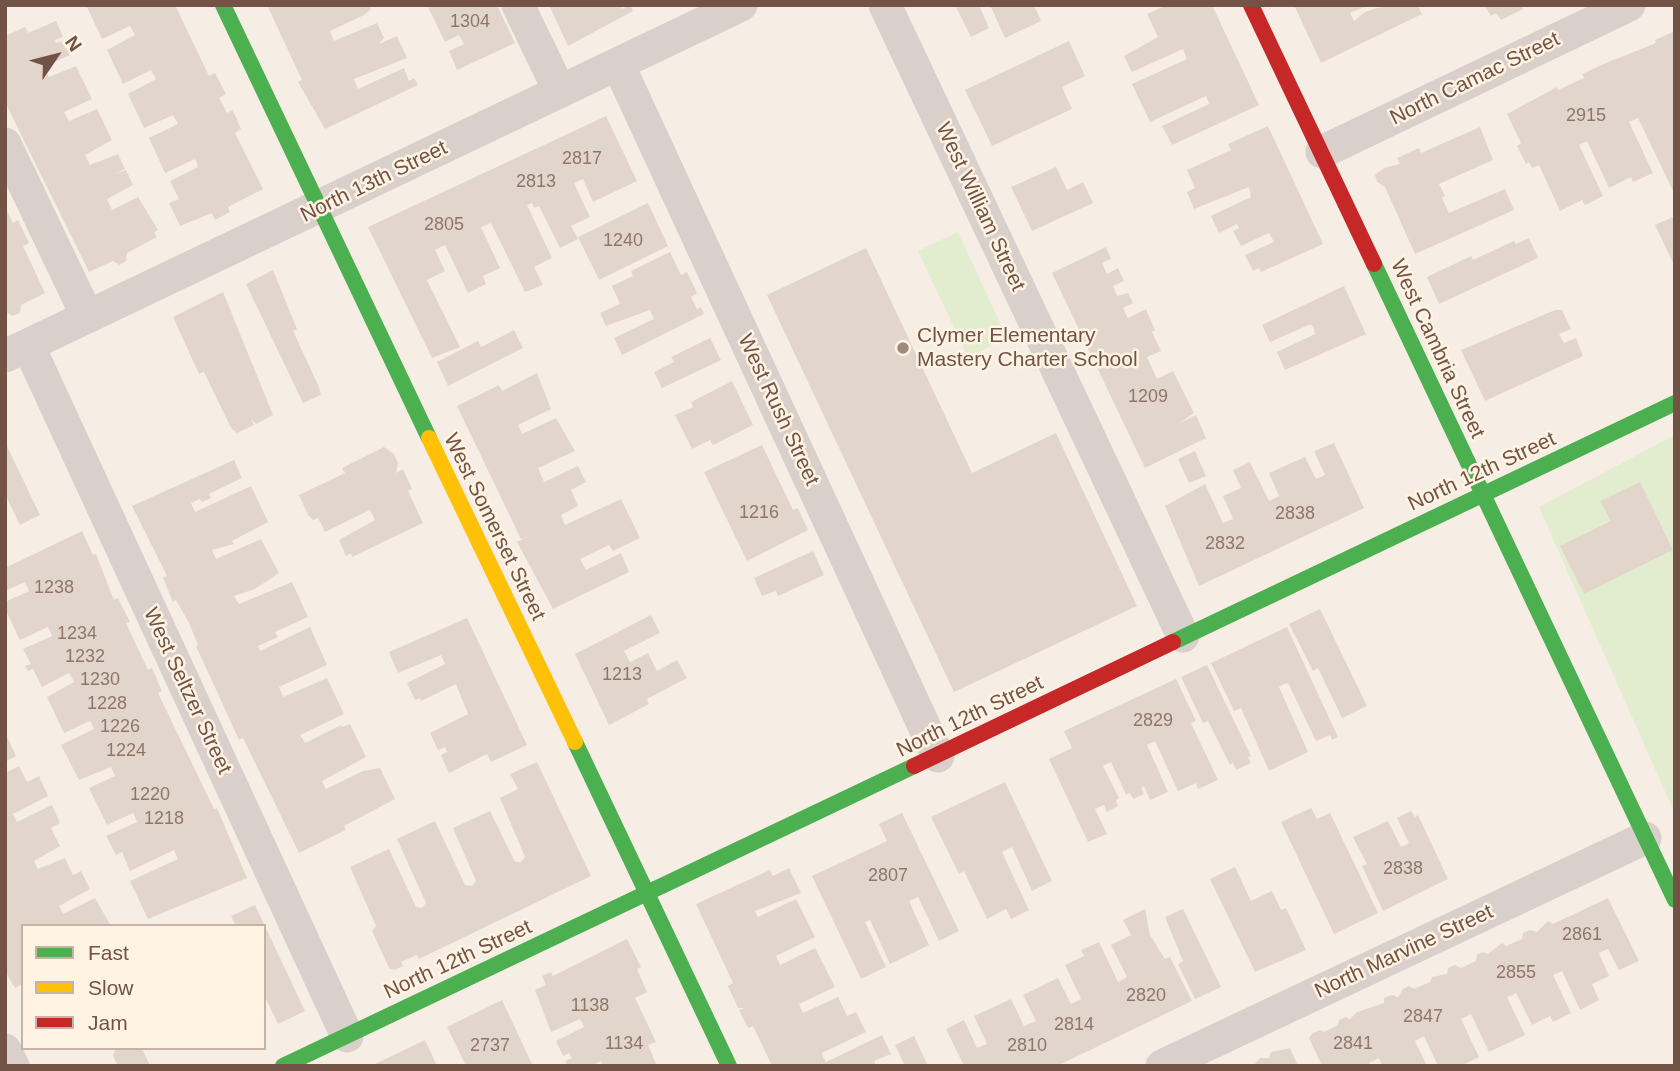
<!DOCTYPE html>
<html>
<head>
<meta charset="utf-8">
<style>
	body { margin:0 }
	#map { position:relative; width:1680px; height:1071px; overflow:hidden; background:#f6eee4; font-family:Arial,sans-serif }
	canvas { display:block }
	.frame { position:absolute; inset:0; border:7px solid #725346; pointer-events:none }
	.legend { position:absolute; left:21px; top:924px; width:245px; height:126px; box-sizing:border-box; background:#fff3e4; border:2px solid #c7b3a5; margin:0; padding:9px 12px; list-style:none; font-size:21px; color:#725346 }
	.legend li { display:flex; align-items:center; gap:14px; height:35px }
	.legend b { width:35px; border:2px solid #c7b3a5 }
	.north { position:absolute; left:21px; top:21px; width:70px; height:70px; -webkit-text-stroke:5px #fff3e4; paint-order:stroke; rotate:55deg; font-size:19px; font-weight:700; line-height:28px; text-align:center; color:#725346 }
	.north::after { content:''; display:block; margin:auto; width:24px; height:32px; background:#725346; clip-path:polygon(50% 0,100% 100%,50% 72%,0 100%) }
</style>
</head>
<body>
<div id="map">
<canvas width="1680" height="1071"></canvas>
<div class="frame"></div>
<ul class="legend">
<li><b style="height:9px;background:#4caf50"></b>Fast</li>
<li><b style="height:9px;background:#ffc107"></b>Slow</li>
<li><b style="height:9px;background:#c62828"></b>Jam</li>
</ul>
<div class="north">N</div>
</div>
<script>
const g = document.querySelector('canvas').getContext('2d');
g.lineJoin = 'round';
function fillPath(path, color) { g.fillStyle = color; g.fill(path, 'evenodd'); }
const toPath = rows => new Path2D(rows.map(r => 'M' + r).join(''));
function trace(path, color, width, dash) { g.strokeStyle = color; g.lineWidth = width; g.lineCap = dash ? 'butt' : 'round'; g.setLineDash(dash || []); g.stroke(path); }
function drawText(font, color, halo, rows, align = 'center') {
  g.font = font + ' Arial,sans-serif'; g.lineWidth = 5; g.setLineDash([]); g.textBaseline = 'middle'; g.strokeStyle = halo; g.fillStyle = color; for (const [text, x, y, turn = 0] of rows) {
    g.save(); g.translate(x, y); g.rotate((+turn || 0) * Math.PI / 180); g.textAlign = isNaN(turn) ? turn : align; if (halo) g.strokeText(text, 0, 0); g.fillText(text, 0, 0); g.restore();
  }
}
const green = toPath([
	[958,232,1007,338,968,357,918,251],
	[1675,435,1675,814,1539,507]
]);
const building = toPath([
	[86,5,175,5,209,76,215,73,226,94,219,98,227,113,232,110,236,117,241,129,235,133,263,189,228,207,230,212,215,220,212,213,180,226,169,203,179,199,170,181,198,167,197,163,195,159,165,173,149,138,178,124,173,115,144,128,128,94,156,79,151,70,123,84,107,50,135,35,130,26,102,39],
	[267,5,369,5,371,9,364,15,330,31,334,41,377,23,384,38,379,44,397,36,407,58,354,79,358,89,404,68,409,81,414,78,418,85,325,129,298,82,302,80],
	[431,5,497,5,515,43,457,70,449,51,464,44,459,35,445,42,428,7],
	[549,5,620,5,622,9,630,5,633,11,568,46],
	[955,5,979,5,989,28,971,37],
	[990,5,1034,5,1041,21,1005,38],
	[1167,5,1212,5,1259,105,1172,145,1162,126,1209,104,1206,96,1150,122,1132,84,1187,59,1183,49,1132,72,1124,56,1158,37,1147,14],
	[1294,5,1370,5,1350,13,1354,21,1365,12,1387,5,1418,5,1422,14,1321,63],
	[1489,5,1520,5,1523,9,1501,20,1496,13,1491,16,1486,8],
	[56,21,63,37,55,40,56,43,63,41,70,55,44,67,46,72,49,77,76,66,92,99,64,112,69,121,97,109,112,140,85,155,90,165,118,154,125,169,115,174,126,170,133,185,107,199,112,210,138,197,158,230,154,232,157,237,127,253,126,261,119,265,113,261,89,272,5,102,5,36,25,27,28,33],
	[1675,31,1675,195,1638,118,1629,122,1653,173,1633,182,1631,177,1609,188,1587,141,1579,145,1603,196,1585,205,1582,200,1560,211,1539,165,1532,168,1529,162,1526,164,1517,146,1521,143,1507,114,1557,87,1558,90,1584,78,1582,74,1606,63,1656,43,1655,40],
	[1069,41,1085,76,1062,87,1072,109,992,146,965,90],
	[606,116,637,181,593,202,583,179,574,183,590,217,571,226,578,239,560,248,539,206,534,208,532,203,527,205,552,258,534,267,543,285,525,292,491,223,481,227,500,268,483,276,486,284,468,293,445,245,435,250,445,271,427,280,460,347,432,358,368,227],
	[1268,126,1323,244,1261,272,1259,268,1253,271,1245,255,1274,242,1269,233,1241,246,1233,231,1239,228,1237,224,1219,233,1211,216,1251,197,1249,187,1194,209,1187,192,1195,188,1187,170,1231,150,1228,144],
	[1480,127,1493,160,1439,184,1445,196,1442,198,1449,213,1505,189,1514,210,1415,254,1385,187,1377,182,1375,175,1384,168,1400,164,1397,158,1419,148,1421,153],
	[1056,167,1067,190,1083,182,1093,203,1032,231,1011,187],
	[648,203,668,246,599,280,578,237],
	[5,207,13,223,18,220,29,243,23,246,45,293,21,305,20,313,12,316,5,311],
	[1675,216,1675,267,1655,225],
	[1529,238,1538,258,1439,304,1427,277,1471,256,1473,260,1514,241,1516,244],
	[1106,247,1111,259,1102,263,1107,274,1118,268,1124,281,1113,286,1117,296,1128,293,1133,303,1123,308,1128,318,1146,309,1155,330,1152,332,1161,351,1147,357,1157,379,1173,371,1194,413,1178,424,1196,415,1206,438,1145,468,1052,273],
	[866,248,972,473,1056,433,1137,606,954,692,767,295],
	[670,252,681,275,687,272,697,293,691,297,697,309,701,307,704,314,622,355,614,338,654,319,650,310,606,326,600,313,620,304,612,286,633,276,631,271],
	[273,270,297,329,293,331,319,387,321,395,303,403,246,284],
	[1344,286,1366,334,1285,370,1277,352,1315,334,1314,329,1311,324,1270,342,1262,325],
	[223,292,273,415,256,424,251,419,254,425,237,433,231,428,204,372,199,374,173,317],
	[1555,310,1562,310,1571,329,1559,334,1564,343,1576,338,1583,356,1485,401,1461,350],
	[514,330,523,348,448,386,437,362,478,341,481,347],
	[710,338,721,360,662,388,654,372,674,362,671,357],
	[537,373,551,409,518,425,522,434,556,418,575,451,538,468,544,482,578,466,586,482,571,490,578,506,561,515,565,525,621,499,640,538,613,551,609,545,580,559,586,570,621,553,629,572,553,609,517,542,529,536,521,539,457,406,499,385,502,391],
	[732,381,753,425,713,445,710,440,692,449,675,415,693,407,691,402],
	[5,442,40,515,20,525,5,494],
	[1334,443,1364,508,1199,586,1165,506,1205,484,1223,523,1233,519,1223,496,1241,488,1233,470,1250,462,1269,501,1279,496,1269,473,1305,457,1316,479,1325,475,1314,451],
	[762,445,793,510,798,508,808,530,747,561,704,472],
	[384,447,394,454,398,463,396,473,403,469,412,489,408,491,423,523,352,557,351,553,346,556,339,540,375,520,370,510,325,532,318,518,313,520,308,515,299,495,345,473,342,468],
	[1195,451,1206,476,1189,483,1178,459],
	[234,460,242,478,209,494,211,498,202,502,200,499,191,503,195,512,251,486,268,522,232,541,234,544,212,550,216,559,261,539,279,573,255,589,234,596,239,604,292,582,308,617,275,632,278,637,258,646,260,651,310,627,327,665,279,687,283,697,327,678,344,714,300,735,302,738,305,743,341,725,342,727,350,724,366,757,322,781,326,789,363,771,380,768,395,799,344,826,346,830,299,853,243,738,239,740,196,646,198,645,189,623,176,600,173,602,163,578,167,576,132,506],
	[1640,482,1673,550,1584,594,1560,546,1611,521,1600,501],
	[82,531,93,555,96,554,114,600,118,598,130,622,126,623,148,670,152,668,162,691,158,693,214,809,217,808,247,878,148,919,130,881,178,859,174,850,130,871,122,852,116,855,106,836,137,822,135,817,133,813,107,825,89,788,115,776,111,767,79,780,61,745,94,729,90,721,64,733,47,697,74,682,72,678,69,673,42,687,33,669,28,671,25,666,31,664,23,649,52,636,48,627,20,640,5,609,5,602,29,591,25,582,5,591,5,568],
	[813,551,824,575,778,596,776,591,762,596,754,578],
	[1320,609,1367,706,1342,718,1318,668,1313,671,1289,624],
	[651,615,660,633,624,651,630,662,648,653,657,671,677,660,687,678,647,699,649,704,609,725,575,654],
	[467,618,527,745,491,762,487,754,449,773,441,755,447,752,445,747,438,750,430,733,468,714,456,684,421,701,420,698,415,700,407,683,445,664,441,655,398,673,389,652],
	[1287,627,1338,737,1332,740,1330,735,1316,741,1288,683,1284,684,1279,687,1308,752,1269,771,1241,708,1234,711,1211,663],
	[1207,665,1251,756,1248,757,1251,763,1236,770,1233,763,1230,765,1208,721,1203,723,1181,677],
	[1176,679,1196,721,1191,723,1218,780,1198,789,1196,783,1178,791,1155,741,1147,745,1168,792,1150,800,1144,786,1141,788,1144,794,1133,799,1130,793,1126,795,1111,762,1103,766,1119,798,1116,800,1118,806,1107,812,1104,805,1095,809,1107,834,1088,842,1049,759,1072,748,1064,731],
	[5,732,16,756,5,762],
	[537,762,591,876,419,959,417,955,401,962,403,966,394,970,389,968,372,931,376,926,350,867,389,849,416,907,422,908,426,903,397,839,435,821,465,885,472,886,476,881,453,828,490,811,515,862,521,862,525,857,500,798,518,789,510,774],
	[19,766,27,782,39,776,48,796,13,814,17,822,52,805,60,823,51,828,60,846,34,861,38,869,65,858,73,875,81,871,90,889,59,906,63,914,95,898,111,926,23,926,23,984,15,988,5,971,5,773],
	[1005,782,1052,881,1032,891,1012,847,1002,852,1029,910,1011,919,1006,909,987,919,964,871,959,874,931,817],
	[1311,808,1317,819,1330,813,1378,913,1334,934,1281,822],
	[1411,811,1415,817,1418,815,1448,879,1383,911,1362,866,1367,864,1353,837,1388,821,1401,847,1409,843,1397,818],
	[902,813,959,931,939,941,918,897,914,899,909,901,929,945,890,964,870,920,865,922,886,967,861,979,812,876,887,841,879,824],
	[1235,867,1251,901,1272,891,1281,910,1286,908,1306,950,1255,972,1210,879],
	[789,868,801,893,755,911,758,917,796,899,815,937,776,956,780,965,815,948,835,987,799,1004,803,1013,838,997,847,1016,856,1012,866,1032,822,1053,823,1057,826,1062,882,1035,891,1054,874,1061,876,1066,772,1066,753,1026,748,1028,739,1010,745,1008,738,1008,728,986,733,983,696,904,770,870,773,876],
	[1608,898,1639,961,1619,970,1608,949,1599,953,1609,976,1592,984,1599,1000,1580,1010,1562,971,1553,975,1571,1013,1553,1022,1550,1016,1532,1025,1516,993,1513,995,1507,997,1525,1035,1489,1052,1471,1014,1461,1019,1479,1057,1461,1066,1438,1066,1424,1036,1415,1041,1427,1066,1382,1066,1379,1058,1369,1063,1371,1066,1322,1066,1309,1038,1313,1033,1320,1030,1324,1032,1338,1025,1339,1020,1346,1017,1350,1019,1357,1012,1384,1003,1384,998,1392,995,1398,997,1403,989,1409,986,1414,989,1430,982,1432,977,1447,974,1448,968,1455,965,1461,968,1476,961,1477,955,1483,952,1488,954,1502,943,1506,946,1522,939,1523,933,1530,930,1537,932,1548,921,1553,924],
	[255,905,305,1011,278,1024,264,995,264,926,236,926,231,916],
	[1145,909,1150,935,1165,959,1170,957,1192,1001,1057,1066,964,1066,946,1029,964,1020,977,1048,987,1044,974,1016,1011,999,1024,1026,1036,1021,1023,995,1058,978,1071,1004,1081,999,1065,965,1084,956,1081,950,1099,942,1118,982,1127,977,1111,945,1131,935,1123,920],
	[1183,909,1221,987,1195,999,1178,964,1183,961,1165,917],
	[627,939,641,967,637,969,647,992,635,998,656,1042,648,1045,657,1066,603,1066,601,1061,591,1066,567,1066,565,1061,572,1058,569,1053,563,1056,556,1041,584,1027,580,1019,551,1032,535,990,546,985,542,976,551,972,553,976],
	[502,1000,533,1066,466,1066,447,1027],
	[914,1036,928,1066,905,1066,895,1045],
	[425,1040,437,1066,371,1066],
	[116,1048,142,1048,150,1066,118,1066,113,1056],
	[1290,1048,1298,1066,1253,1066,1260,1058,1269,1058,1271,1052]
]);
const street = toPath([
	[518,5,560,92],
	[885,5,1183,636],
	[618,64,938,756],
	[5,144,87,316],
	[1322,152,1629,5],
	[28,345,347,1036],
	[5,356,741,5],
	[5,1050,13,1066],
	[1162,1066,1645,838]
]);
const fast = toPath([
	[223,5,429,438],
	[1374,264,1675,900],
	[1173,642,1675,403],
	[575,742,729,1066],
	[283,1066,914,766]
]);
const slow = toPath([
	[429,438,575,742]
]);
const jam = toPath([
	[1251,5,1374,264],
	[914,766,1173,642]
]);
const markers = [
	[903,348,7,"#a0897d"]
];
const numberNames = [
	["1304",470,22],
	["2915",1586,116],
	["2817",582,159],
	["2813",536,182],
	["2805",444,225],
	["1240",623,241],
	["1209",1148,397],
	["1216",759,513],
	["2838",1295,514],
	["2832",1225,544],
	["1238",54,588],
	["1234",77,634],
	["1232",85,657],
	["1213",622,675],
	["1230",100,680],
	["1228",107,704],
	["2829",1153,721],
	["1226",120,727],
	["1224",126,751],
	["1220",150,795],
	["1218",164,819],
	["2838",1403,869],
	["2807",888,876],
	["2861",1582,935],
	["2855",1516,973],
	["2820",1146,996],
	["1138",590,1006],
	["2847",1423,1017],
	["2814",1074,1025],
	["1134",624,1044],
	["2841",1353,1044],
	["2737",490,1046],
	["2810",1027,1046]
];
const streetNames = [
	["North Camac Street",1475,79,-26],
	["North 13th Street",374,182,-26],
	["West William Street",980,207,65],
	["West Cambria Street",1437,349,65],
	["West Rush Street",778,410,65],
	["North 12th Street",1482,472,-25],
	["West Somerset Street",494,527,64],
	["West Seltzer Street",187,691,65],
	["North 12th Street",970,717,-26],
	["North Marvine Street",1404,952,-25],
	["North 12th Street",458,960,-25]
];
const poiNames = [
	["Clymer Elementary",917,336],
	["Mastery Charter School",917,360]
];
fillPath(green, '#e2ecce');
fillPath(building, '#e2d6cc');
trace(street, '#d9cfcb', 33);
trace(fast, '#4caf50', 16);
trace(slow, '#ffc107', 16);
trace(jam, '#c62828', 16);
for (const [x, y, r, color] of markers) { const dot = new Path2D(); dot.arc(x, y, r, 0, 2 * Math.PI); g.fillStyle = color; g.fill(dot); trace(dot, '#fff3e4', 2.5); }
drawText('18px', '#90766a', null, numberNames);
drawText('21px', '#725346', '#fff3e4', streetNames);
drawText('21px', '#725346', '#fff3e4', poiNames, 'left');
</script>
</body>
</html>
